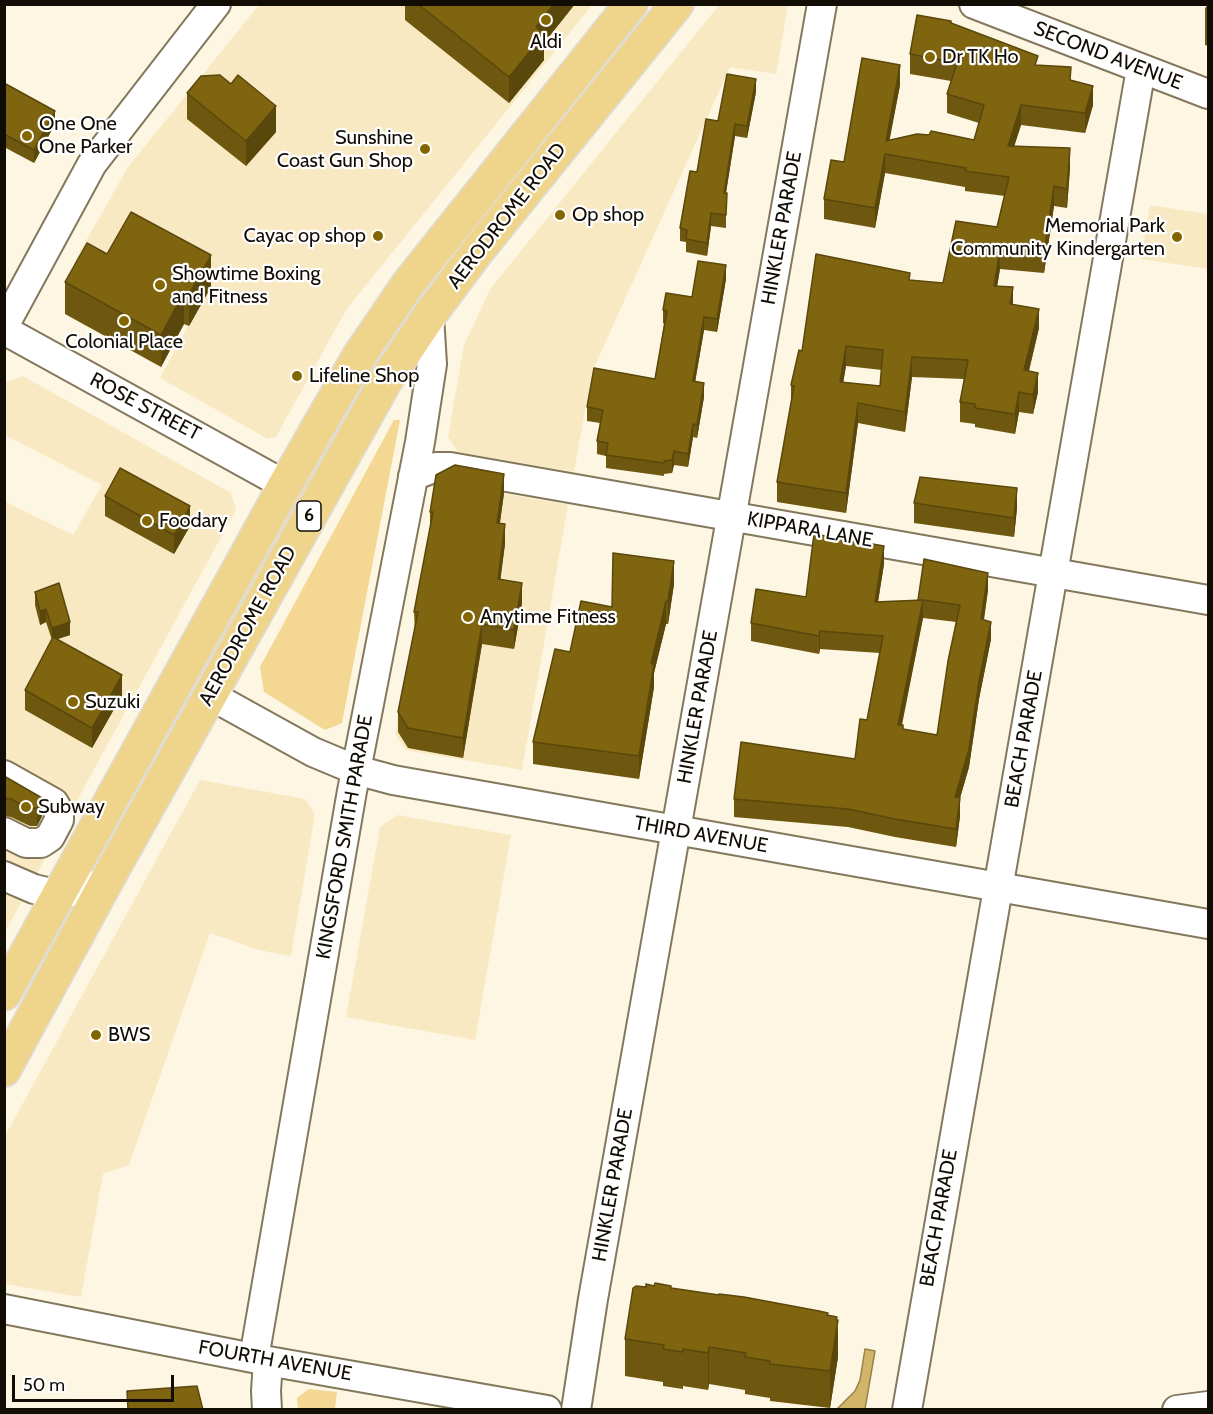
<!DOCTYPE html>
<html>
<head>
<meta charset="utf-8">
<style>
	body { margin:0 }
	#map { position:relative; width:1213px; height:1414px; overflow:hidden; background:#fdf6e3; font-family:Cabin,sans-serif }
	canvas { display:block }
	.frame { position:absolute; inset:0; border:6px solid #120d04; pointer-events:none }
	.scale { position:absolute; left:12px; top:1375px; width:162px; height:27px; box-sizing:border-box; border:3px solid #120d04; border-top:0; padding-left:8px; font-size:18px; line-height:21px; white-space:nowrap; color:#120d04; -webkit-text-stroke:4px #fff; paint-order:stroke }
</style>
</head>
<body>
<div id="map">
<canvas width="1213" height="1414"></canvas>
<div class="frame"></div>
<div class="scale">50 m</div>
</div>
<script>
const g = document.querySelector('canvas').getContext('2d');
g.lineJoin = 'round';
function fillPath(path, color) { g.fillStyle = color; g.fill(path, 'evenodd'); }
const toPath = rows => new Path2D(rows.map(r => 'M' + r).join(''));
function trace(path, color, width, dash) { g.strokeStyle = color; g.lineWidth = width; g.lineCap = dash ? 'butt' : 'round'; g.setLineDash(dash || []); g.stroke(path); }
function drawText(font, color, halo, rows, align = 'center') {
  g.font = font + ' Cabin,sans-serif'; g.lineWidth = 4.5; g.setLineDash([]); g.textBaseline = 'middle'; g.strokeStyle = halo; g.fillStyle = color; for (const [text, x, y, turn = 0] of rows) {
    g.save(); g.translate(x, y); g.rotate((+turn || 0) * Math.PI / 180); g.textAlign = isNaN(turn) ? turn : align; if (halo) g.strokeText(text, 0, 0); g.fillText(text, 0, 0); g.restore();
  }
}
const built = toPath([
	[259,5,592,5,346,310,276,437,268,439,160,378,188,326,74,262,128,167],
	[719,5,788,5,776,74,730,67,592,372,574,472,458,452,448,437,464,345,491,288],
	[1150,205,1208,214,1208,269,1141,259],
	[23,376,231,493,236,510,5,932,4,501,73,535,102,485,5,435,5,383],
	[455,485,568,505,522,770,406,750,395,734,438,495],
	[200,780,305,799,315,814,291,956,259,950,210,933,129,1165,103,1174,81,1297,5,1284,5,1136],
	[397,815,511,835,475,1040,346,1017,380,827]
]);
const green = toPath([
	[620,49,452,272,131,809,123,806,333,425,456,241,583,84],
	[394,420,400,420,342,723,325,730,264,692,260,667],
	[309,1389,337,1392,335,1409,298,1409,297,1398]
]);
const water = toPath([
	[865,1349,875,1351,865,1409,837,1409,855,1391,860,1380,865,1349]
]);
const minor = toPath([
	[974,4,1208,94],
	[4,326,92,164,216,4],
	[4,330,285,485],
	[413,476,436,467,450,467,1208,600],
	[210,695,313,752,356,770,393,780,1208,924],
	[4,775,54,803,59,812,59,820,50,837,41,843,26,843,4,832],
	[4,876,34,889,60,895,106,882],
	[4,1309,268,1361,547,1410],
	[254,1358,352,791,420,442,432,364,429,316],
	[267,1410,266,1391,268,1361],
	[576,1410,593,1299,822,4],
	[907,1410,1141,69],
	[1177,1410,1208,1406]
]);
const major = toPath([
	[4,994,285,485,359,356,408,284,631,4],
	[4,1070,106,882,386,380,429,316,476,253,677,4]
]);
const wall = toPath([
	[405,4,575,4,544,43,544,60,509,103,405,20],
	[1209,4,1209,46,1205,45,1205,8],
	[951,23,1038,66,1071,80,1093,105,1085,133,1021,125,1014,146,1070,168,1067,208,1054,206,1044,273,1000,269,997,286,1013,305,1039,328,1029,371,1038,392,1033,414,1019,412,1015,434,975,427,975,424,960,422,960,402,964,379,912,377,905,432,858,423,846,513,777,502,777,482,791,405,791,385,802,351,910,280,943,283,997,227,1005,196,965,191,965,187,885,173,875,228,824,219,824,199,844,162,900,85,889,140,974,140,979,123,947,113,947,94,951,81,910,74,910,54],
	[846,366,882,370,880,386,843,382],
	[4,83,55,124,34,163,4,147],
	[756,92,747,138,735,136,726,193,726,228,711,226,707,256,686,252,686,242,680,241,680,228,697,172,718,121],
	[187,93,276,132,246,166,187,119],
	[107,254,211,287,189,326,184,324,161,367,65,314,65,282],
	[726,279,717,332,704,330,695,382,704,397,697,438,693,437,688,467,674,465,672,473,664,474,664,476,606,468,606,456,597,454,597,441,600,423,587,421,587,407,655,379,664,324,663,323,663,310,692,297],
	[504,493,500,523,505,544,500,579,522,603,514,649,482,644,463,758,408,748,398,732,398,712,415,631,414,612,430,529,430,512],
	[105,496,190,526,174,554,105,516],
	[914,503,1017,508,1014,537,914,523],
	[884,564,878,602,918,601,988,590,984,620,991,639,979,699,969,767,960,798,960,816,956,847,895,837,848,827,734,817,734,799,855,759,867,720,880,653,820,649,819,654,751,641,751,623,806,597],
	[923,618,956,622,937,735,903,729,902,725],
	[674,584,668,624,666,624,654,673,654,687,639,779,533,764,533,742,570,652,612,607],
	[35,592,70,635,57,639,122,695,92,748,25,710,25,690,52,640,46,622,40,625,35,605],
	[4,776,42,798,42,816,37,826,30,826,11,817,4,816],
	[654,1286,828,1315,837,1320,838,1357,830,1408,770,1401,770,1398,745,1394,745,1390,709,1384,708,1390,683,1386,683,1389,663,1386,663,1382,625,1376,625,1339,646,1287]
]);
const shadedWall = toPath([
	[554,4,575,4,544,43,544,60,509,103,509,77,536,27],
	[900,65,900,85,887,154,886,141],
	[756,79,756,92,747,138,747,126],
	[1093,86,1093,105,1085,133,1085,113],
	[1021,105,1021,125,1008,166,1008,146],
	[276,106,276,132,246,166,246,141],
	[55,111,55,124,34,163,34,150],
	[735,124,735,136,724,205,724,193],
	[1070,148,1070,168,1067,208,1067,189],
	[885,154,885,173,875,228,875,208],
	[1054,186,1054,206,1044,273,1044,253],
	[711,213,711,226,707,256,707,243],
	[1000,249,1000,269,994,306,994,286],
	[211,255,211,287,189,326,189,294],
	[726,265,726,279,717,332,717,319],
	[1013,287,1013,307,1010,304],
	[184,292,184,324,161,367,161,335],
	[1039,309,1039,328,1024,390,1024,370],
	[704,317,704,330,693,394,693,381],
	[846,346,846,366,840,402,840,382],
	[912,357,912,377,905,432,905,412],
	[1038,373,1038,392,1033,414,1033,395],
	[704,383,704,397,697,438,697,425],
	[1019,392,1019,412,1015,434,1015,414],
	[858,403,858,423,846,513,846,493],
	[693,424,693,437,688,467,688,454],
	[674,451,674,465,672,473,672,460],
	[504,474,504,493,497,542,497,523],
	[1017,488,1017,508,1014,537,1014,518],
	[190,506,190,526,174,554,174,535],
	[505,524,505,544,498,599,498,579],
	[884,546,884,564,875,620,875,602],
	[674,561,674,584,668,624,668,601],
	[988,573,988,590,981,637,981,619],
	[522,583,522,603,514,649,514,630],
	[923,600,923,618,898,742,898,725],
	[666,601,666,624,654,673,654,687,639,779,639,756,651,664],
	[46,609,46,622,40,625,40,611],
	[70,622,70,635,52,641,52,628],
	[991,622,991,639,979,699,969,767,955,815,955,797],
	[482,624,482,644,463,758,463,738],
	[820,631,820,649,819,654,819,636],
	[122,675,122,695,92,748,92,728],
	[42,798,42,816,37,826,37,808],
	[960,798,960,816,956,847,956,829],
	[837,1317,837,1331,838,1320,838,1357,830,1408,830,1371],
	[709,1347,709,1384,708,1390,708,1353]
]);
const building = toPath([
	[418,4,554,4,536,27,544,34,509,77,418,4],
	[917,15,951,21,951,23,1038,56,1035,65,1071,67,1070,80,1093,86,1085,113,1021,105,1008,146,1070,148,1067,189,1054,186,1044,253,1000,249,994,286,1013,287,1010,304,1039,309,1024,370,1038,373,1033,395,1019,392,1015,414,975,408,975,404,960,402,968,360,912,357,905,412,858,403,846,493,777,482,794,386,791,385,799,350,802,351,816,254,910,273,909,280,943,283,956,221,997,227,1009,177,965,171,966,168,885,154,875,208,824,199,831,160,844,162,862,58,900,65,886,141,917,134,929,135,931,131,974,140,984,105,947,94,957,63,910,54,917,15],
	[846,346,883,350,880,386,840,382,846,346],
	[727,74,756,79,747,126,735,124,724,193,727,193,726,215,711,213,707,243,686,239,687,230,680,228,690,171,697,172,706,119,718,121,727,74],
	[220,75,231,84,238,75,276,106,246,141,187,93,201,76,220,75],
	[4,83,55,111,34,150,4,134,4,83],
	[131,212,211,255,189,294,184,292,161,335,65,282,87,243,107,254,131,212],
	[698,261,726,265,717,319,704,317,693,381,704,383,697,425,693,424,688,454,674,451,672,460,664,461,664,463,606,455,608,443,597,441,603,410,587,407,594,368,655,379,667,311,663,310,666,293,692,297,698,261],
	[455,465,504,474,497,523,505,524,498,579,522,583,514,630,482,624,463,738,408,728,398,712,418,612,414,612,433,512,430,512,436,475,455,465],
	[120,468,190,506,174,535,105,496,120,468],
	[920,477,1017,488,1014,518,914,503,920,477],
	[814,534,884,546,875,602,923,600,918,600,924,559,988,573,981,619,991,622,979,681,969,749,955,797,960,798,956,829,895,819,848,809,734,799,741,742,855,759,860,719,867,720,883,636,820,631,819,636,751,623,756,589,806,597,814,534],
	[923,600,960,605,948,661,937,735,903,729,903,725,898,725,923,600],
	[613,553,674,561,668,601,666,601,651,664,654,664,639,756,533,742,555,649,570,652,581,601,612,607,613,553],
	[59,583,70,622,52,628,46,609,40,611,35,592,59,583],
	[53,637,122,675,92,728,25,690,53,637],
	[4,776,42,798,37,808,30,809,11,799,4,798,4,776],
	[655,1283,671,1286,671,1288,719,1295,719,1294,744,1297,819,1311,828,1313,827,1315,837,1317,836,1320,838,1320,830,1371,770,1364,770,1361,745,1357,746,1353,709,1347,708,1353,683,1349,683,1352,663,1349,664,1345,625,1339,633,1288,636,1286,646,1287,646,1284,654,1286,655,1283],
	[197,1386,203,1410,128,1410,127,1391,197,1386]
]);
const markers = [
	[546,20,6,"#846600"],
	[930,57,6,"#846600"],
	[27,136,6,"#846600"],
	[425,149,6,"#846600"],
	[560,215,6,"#846600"],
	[378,236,6,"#846600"],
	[1177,237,6,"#846600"],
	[160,285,6,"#846600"],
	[124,321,6,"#846600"],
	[297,376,6,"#846600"],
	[147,521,6,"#846600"],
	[468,617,6,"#846600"],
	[73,702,6,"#846600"],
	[26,807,6,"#846600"],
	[96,1035,6,"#846600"]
];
const shields = [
	[309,516,24]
];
const shieldNames = [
	["6",309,516]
];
const poiNames = [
	["Aldi",546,42,"center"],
	["Dr TK Ho",942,57],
	["One One",39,124],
	["One Parker",39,147],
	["Sunshine",413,138,"right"],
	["Coast Gun Shop",413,161,"right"],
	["Op shop",572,215],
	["Memorial Park",1165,226,"right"],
	["Community Kindergarten",1165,249,"right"],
	["Cayac op shop",366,236,"right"],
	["Showtime Boxing",172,274],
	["and Fitness",172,297],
	["Colonial Place",124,342,"center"],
	["Lifeline Shop",309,376],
	["Foodary",159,521],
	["Anytime Fitness",480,617],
	["Suzuki",85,702],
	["Subway",38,807],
	["BWS",108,1035]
];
const streetNames = [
	["SECOND AVENUE",1108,56,21],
	["AERODROME ROAD",507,216,-52],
	["HINKLER PARADE",782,228,-80],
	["ROSE STREET",145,407,28],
	["KIPPARA LANE",810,530,10],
	["AERODROME ROAD",248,626,-61],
	["HINKLER PARADE",698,707,-80],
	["BEACH PARADE",1024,739,-80],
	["THIRD AVENUE",701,835,10],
	["KINGSFORD SMITH PARADE",345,837,-80],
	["HINKLER PARADE",613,1185,-80],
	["BEACH PARADE",939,1218,-80],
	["FOURTH AVENUE",275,1361,10]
];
fillPath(built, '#f9e9c2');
fillPath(green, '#f3d792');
fillPath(water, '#d2b569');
trace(water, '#98834b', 1.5);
trace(minor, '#84785c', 32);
trace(major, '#dedddc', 36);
trace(minor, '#fff', 28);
trace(major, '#efd58c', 33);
fillPath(wall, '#6e570e');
fillPath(shadedWall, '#5a470b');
fillPath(building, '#806510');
trace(building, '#5a470b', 1.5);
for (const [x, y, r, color] of markers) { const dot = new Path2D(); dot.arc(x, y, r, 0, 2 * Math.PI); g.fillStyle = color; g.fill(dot); trace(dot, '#fff', 2); }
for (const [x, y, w] of shields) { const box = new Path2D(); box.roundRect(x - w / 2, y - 15, w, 30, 4.5); g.fillStyle = '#fff'; g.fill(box); trace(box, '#120d04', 1.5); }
drawText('bold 18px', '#120d04', null, shieldNames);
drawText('20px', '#120d04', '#fff', poiNames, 'left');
drawText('20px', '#120d04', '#fff', streetNames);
</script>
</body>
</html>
